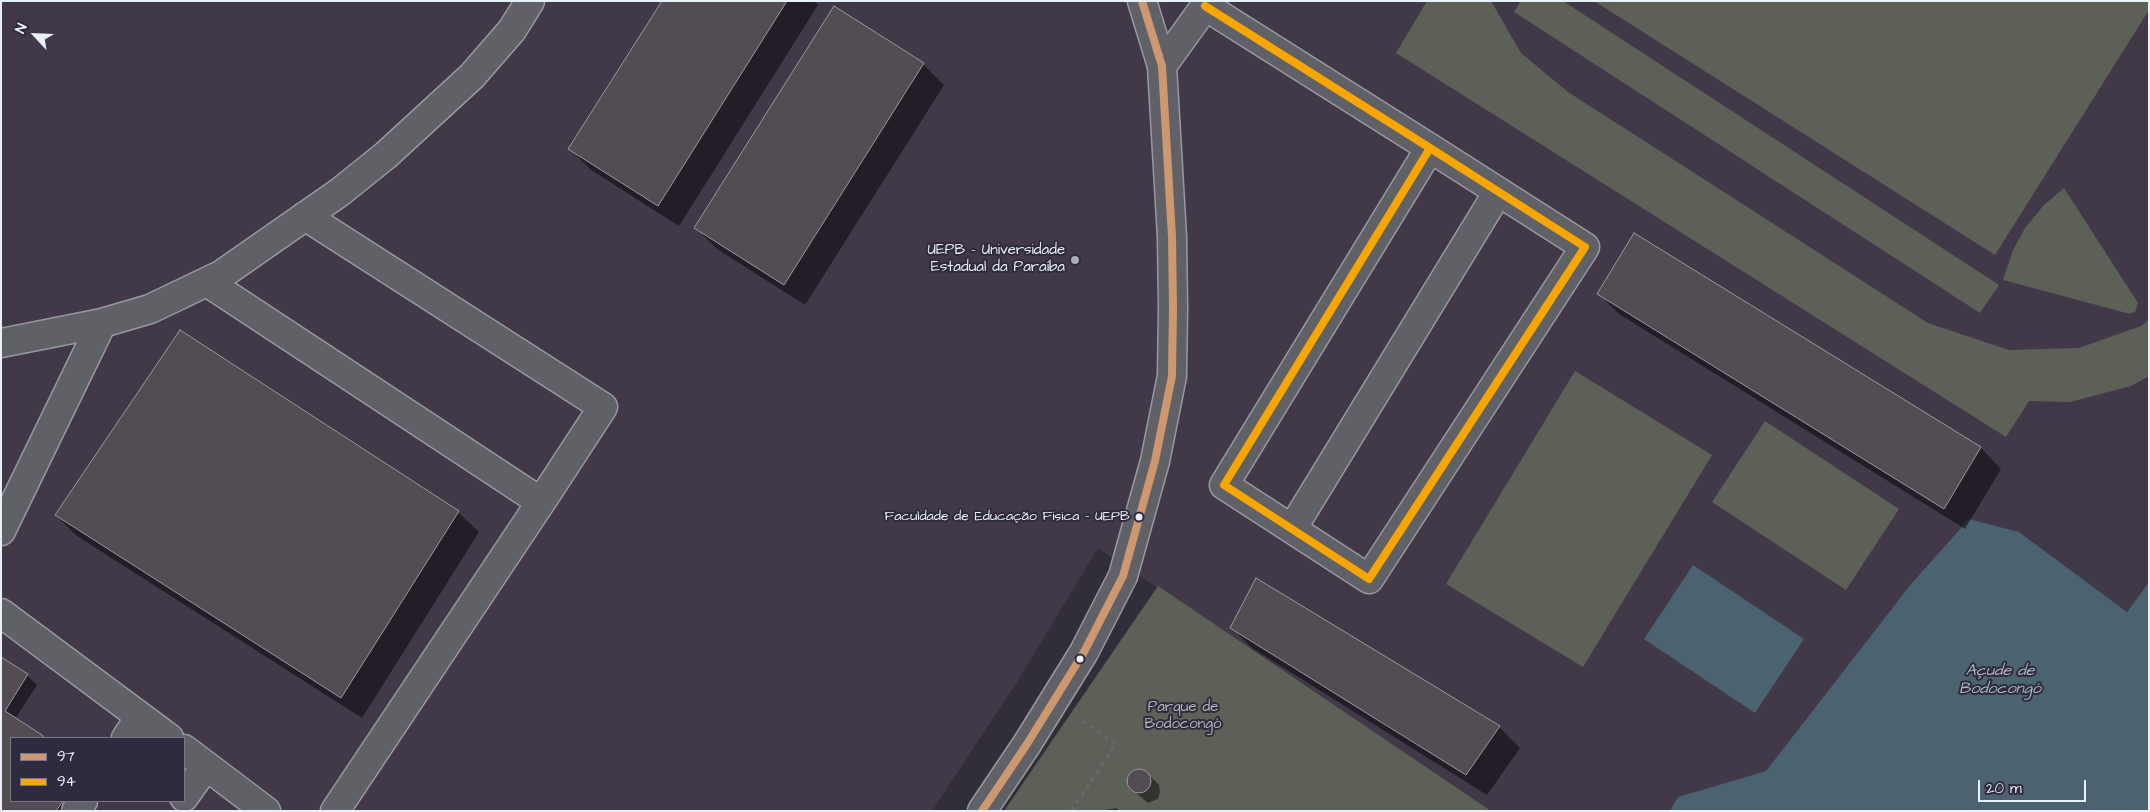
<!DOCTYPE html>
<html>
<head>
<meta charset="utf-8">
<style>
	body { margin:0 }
	#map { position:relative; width:2150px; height:812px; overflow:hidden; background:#312e39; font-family:"Architects Daughter",sans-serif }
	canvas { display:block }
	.frame { position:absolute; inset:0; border:2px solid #e8f1f8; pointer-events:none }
	.legend { position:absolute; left:10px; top:737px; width:175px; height:65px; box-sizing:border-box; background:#2f2a3d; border:1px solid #797a88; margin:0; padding:6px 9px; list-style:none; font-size:15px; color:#e8f1f8 }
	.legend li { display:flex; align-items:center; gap:10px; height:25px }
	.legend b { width:25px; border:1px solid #797a88 }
	.north { position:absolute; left:10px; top:10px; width:50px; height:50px; -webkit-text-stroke:4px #2f2a3d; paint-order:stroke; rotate:295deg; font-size:14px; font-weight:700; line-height:20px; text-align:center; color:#e8f1f8 }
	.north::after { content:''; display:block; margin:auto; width:18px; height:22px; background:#e8f1f8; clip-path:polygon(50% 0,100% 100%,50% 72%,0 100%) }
	.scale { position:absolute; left:1978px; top:780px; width:108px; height:22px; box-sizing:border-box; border:2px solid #e8f1f8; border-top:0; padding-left:6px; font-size:15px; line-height:18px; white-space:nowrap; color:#e8f1f8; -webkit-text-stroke:4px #2f2a3d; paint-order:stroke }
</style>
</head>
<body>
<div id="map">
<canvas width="2150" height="812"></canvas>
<div class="frame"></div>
<ul class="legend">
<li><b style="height:6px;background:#cd976f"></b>97</li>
<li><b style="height:6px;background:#f7a600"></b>94</li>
</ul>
<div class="north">N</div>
<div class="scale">20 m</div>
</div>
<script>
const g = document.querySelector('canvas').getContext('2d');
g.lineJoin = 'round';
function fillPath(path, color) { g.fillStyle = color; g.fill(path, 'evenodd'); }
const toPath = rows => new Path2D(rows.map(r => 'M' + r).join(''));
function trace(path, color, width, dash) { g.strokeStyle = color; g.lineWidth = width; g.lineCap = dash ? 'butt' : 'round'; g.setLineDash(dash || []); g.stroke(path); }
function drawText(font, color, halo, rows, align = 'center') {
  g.font = font + ' "Architects Daughter",sans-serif'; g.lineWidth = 4; g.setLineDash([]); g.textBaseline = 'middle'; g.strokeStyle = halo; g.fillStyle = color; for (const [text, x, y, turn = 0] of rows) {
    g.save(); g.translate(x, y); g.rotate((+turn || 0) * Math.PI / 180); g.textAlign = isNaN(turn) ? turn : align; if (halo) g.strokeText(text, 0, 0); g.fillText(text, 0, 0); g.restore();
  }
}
const built = toPath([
	[1,1,2149,1,2149,582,2127,612,2019,532,1969,519,1911,584,1766,771,1678,797,1670,811,1491,811,1098,548,1017,682,932,811,1,811],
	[11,738,184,738,184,801,11,801]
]);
const green = toPath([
	[1427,1,1491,1,1521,53,1568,92,1928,323,2009,350,2079,348,2141,326,2149,320,2149,376,2131,386,2070,402,2029,401,2006,437,1396,53],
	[1521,1,1563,1,1999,285,1980,313,1514,12],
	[1594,1,2149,1,2149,10,1995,255],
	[2064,188,2138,303,2135,312,2130,314,2003,280,2013,250,2025,228,2044,205],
	[1575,371,1712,455,1583,667,1446,584],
	[1765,421,1899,509,1846,590,1712,502],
	[1158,586,1491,811,1004,811]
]);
const water = toPath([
	[1969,519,2019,532,2127,612,2149,582,2149,811,1670,811,1678,797,1766,771,1911,584],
	[1693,565,1804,639,1755,713,1644,639]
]);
const shadow = toPath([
	[663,1,814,1,818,5,679,226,591,170,570,149],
	[923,64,944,85,805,305,717,249,696,228],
	[1635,235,1981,448,2001,469,1965,529,1619,314,1598,293],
	[458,512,479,532,362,718,77,536,56,515],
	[1231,627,1499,727,1520,748,1487,795,1252,648],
	[1,658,27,675,37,685,15,719,43,738,11,738,11,801,78,801,72,811,1,811],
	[1139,770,1149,775,1159,785,1160,792,1158,799,1148,803,1129,787,1128,780,1132,773],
	[1116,808,1120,811,1105,811,1105,810]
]);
const building = toPath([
	[662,1,787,1,658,206,568,149,662,1],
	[834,6,924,63,784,285,694,228,834,6],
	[1634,233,1981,447,1944,509,1597,294,1634,233],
	[180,330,459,511,341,698,55,515,180,330],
	[1256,578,1500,726,1466,775,1230,628,1256,578],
	[1,657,28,674,5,711,42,735,44,738,11,738,11,801,63,801,56,811,1,811,1,657],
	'1127 781a12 12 0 1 1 24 0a12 12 0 1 1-24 0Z'
]);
const path = toPath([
	[1071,811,1116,744,1081,720]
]);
const street = toPath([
	[1205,6,1430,148,1585,247,1369,579,1224,485,1430,148],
	[1162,66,1209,1],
	[305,216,603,407,541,502],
	[207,282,541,502,335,811],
	[1,343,102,323,150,309,221,275,340,192,386,155,472,76,512,30,530,1],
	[1292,529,1498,192],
	[1,531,102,323],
	[1,613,169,738],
	[126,738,140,717],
	[184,749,266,811],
	[184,797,206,766],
	[76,811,83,801]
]);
const secondary = toPath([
	[982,811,1027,744,1084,652,1123,576,1155,461,1172,376,1173,308,1172,237,1162,66,1142,1]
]);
const bus1 = toPath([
	[982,811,1027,744,1084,652,1123,576,1155,461,1172,376,1173,308,1172,237,1162,66,1142,1]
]);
const bus2 = toPath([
	[1205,6,1430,148,1585,247,1369,579,1224,485,1430,148]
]);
const markers = [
	[1075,260,5,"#a8adb5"],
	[1139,517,4.5,"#e8f1f8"],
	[1080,659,4.5,"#e8f1f8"]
];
const busNames = [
	["Faculdade de Educação Física - UEPB",1130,517]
];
const poiNames = [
	["UEPB - Universidade",1065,251],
	["Estadual da Paraíba",1065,268]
];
const parkNames = [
	["Parque de",1183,708],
	["Bodocongó",1183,725]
];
const waterNames = [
	["Açude de",2000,672],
	["Bodocongó",2000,690]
];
fillPath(built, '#413848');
fillPath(green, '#5d6056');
fillPath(water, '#4b6271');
fillPath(shadow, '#0007');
fillPath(building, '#534c53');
trace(building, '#98999f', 1);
trace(street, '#98999f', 31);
trace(secondary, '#98999f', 31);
trace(path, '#68686f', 3, [5, 4]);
trace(street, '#606067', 28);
trace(secondary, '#606067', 28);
trace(bus1, '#cd976f', 8);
trace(bus2, '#f7a600', 8);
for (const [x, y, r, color] of markers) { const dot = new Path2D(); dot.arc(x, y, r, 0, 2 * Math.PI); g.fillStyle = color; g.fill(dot); trace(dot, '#2f2a3d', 2); }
drawText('14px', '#e8f1f8', '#2f2a3d', busNames, 'right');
drawText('15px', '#e8f1f8', '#2f2a3d', poiNames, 'right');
drawText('15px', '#b3bab9', '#2f2a3d', parkNames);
drawText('italic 16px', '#aabac4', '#2f2a3d', waterNames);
</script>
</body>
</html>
